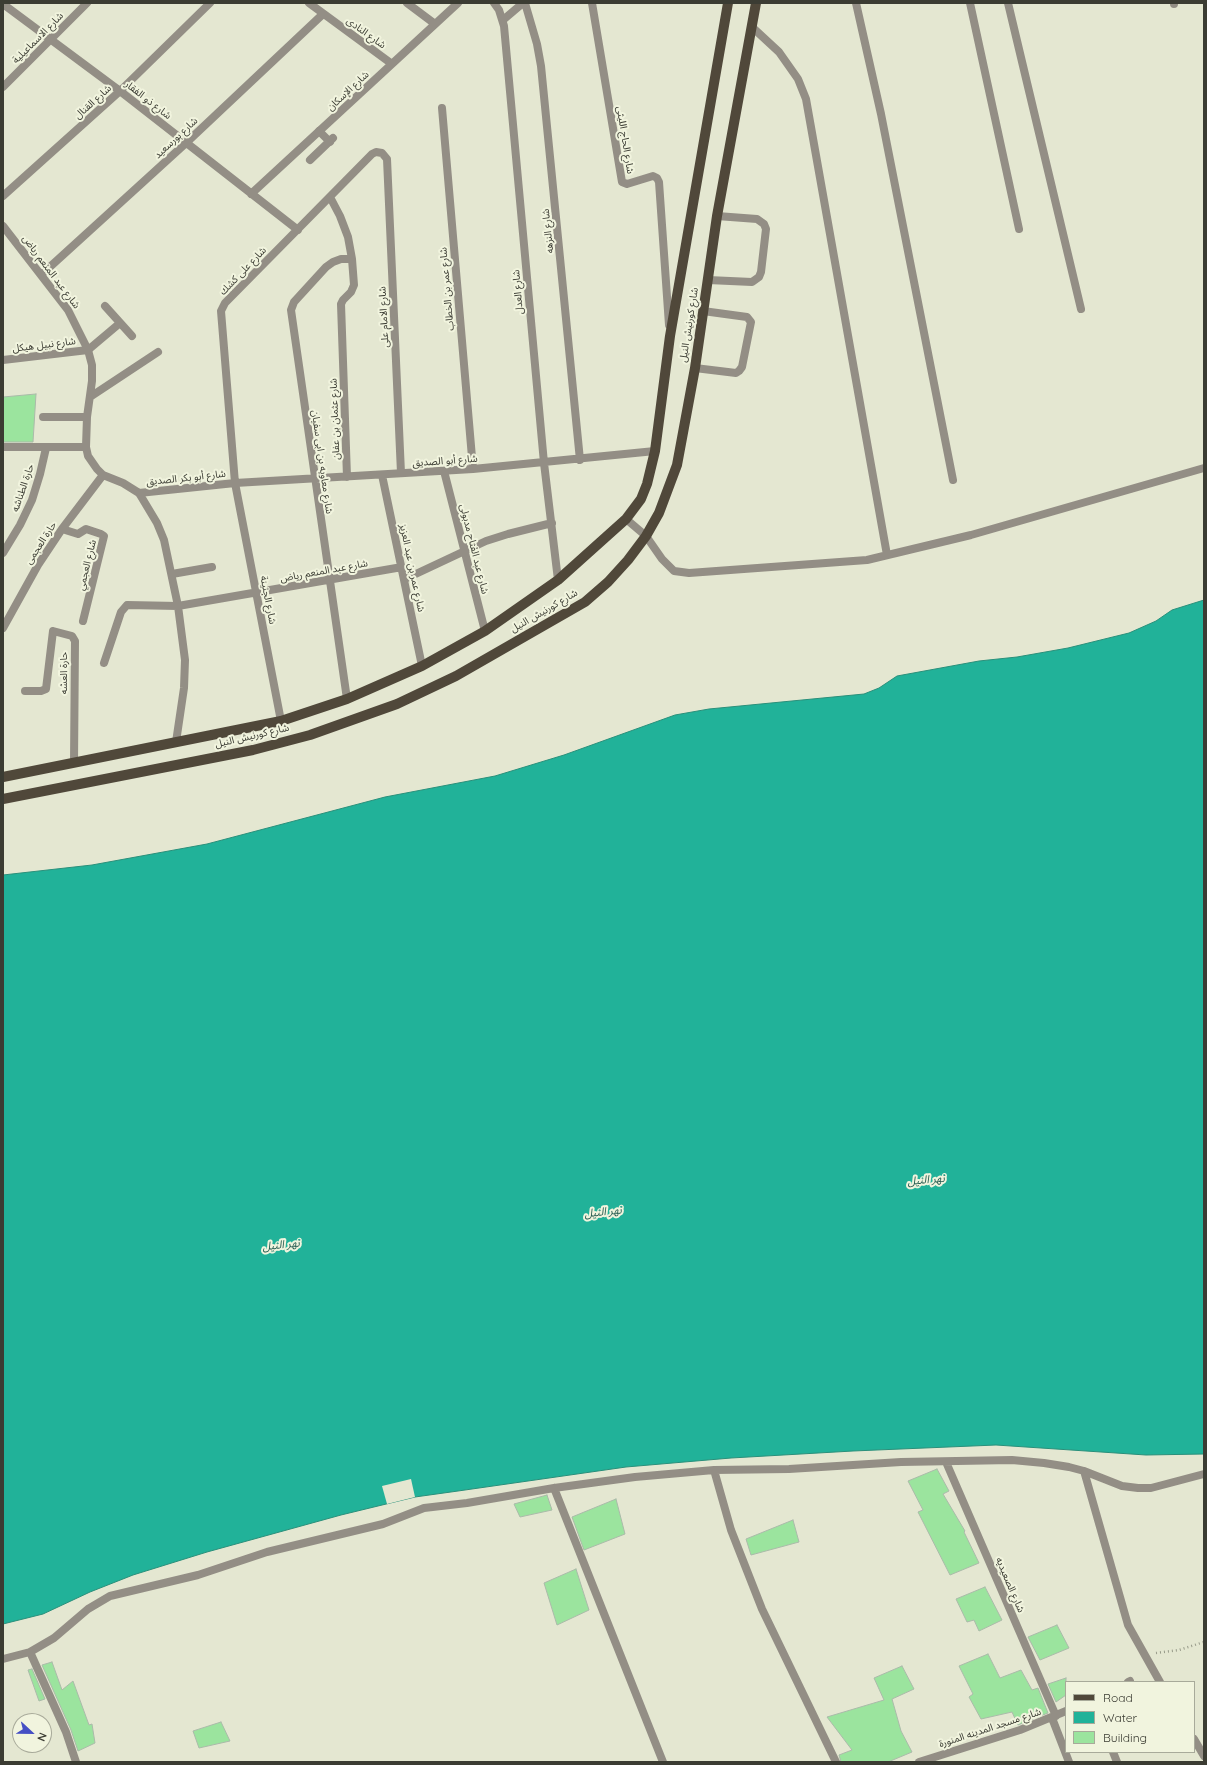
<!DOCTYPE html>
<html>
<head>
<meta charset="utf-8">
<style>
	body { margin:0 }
	#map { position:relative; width:1207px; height:1765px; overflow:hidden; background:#e4e7d1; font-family:Quicksand,sans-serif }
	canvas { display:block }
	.frame { position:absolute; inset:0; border:4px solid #3b3c33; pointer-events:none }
	.legend { position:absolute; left:1065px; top:1681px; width:130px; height:72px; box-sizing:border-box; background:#f1f4de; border:1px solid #a8aa9a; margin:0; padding:5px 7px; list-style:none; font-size:12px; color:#3b3c33 }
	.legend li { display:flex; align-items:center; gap:8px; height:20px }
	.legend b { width:20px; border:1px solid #a8aa9a }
	.north { position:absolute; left:12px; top:1713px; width:40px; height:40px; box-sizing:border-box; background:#f1f4de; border:1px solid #a8aa9a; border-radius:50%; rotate:112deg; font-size:11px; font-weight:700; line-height:16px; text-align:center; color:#3b3c33 }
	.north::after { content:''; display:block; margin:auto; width:14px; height:18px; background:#454fc4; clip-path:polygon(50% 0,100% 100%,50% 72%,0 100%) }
</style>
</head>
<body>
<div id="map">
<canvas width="1207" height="1765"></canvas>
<div class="frame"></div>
<ul class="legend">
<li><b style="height:5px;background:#50483a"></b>Road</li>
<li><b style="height:11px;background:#21b299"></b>Water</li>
<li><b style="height:11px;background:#9be49e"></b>Building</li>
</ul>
<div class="north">N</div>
</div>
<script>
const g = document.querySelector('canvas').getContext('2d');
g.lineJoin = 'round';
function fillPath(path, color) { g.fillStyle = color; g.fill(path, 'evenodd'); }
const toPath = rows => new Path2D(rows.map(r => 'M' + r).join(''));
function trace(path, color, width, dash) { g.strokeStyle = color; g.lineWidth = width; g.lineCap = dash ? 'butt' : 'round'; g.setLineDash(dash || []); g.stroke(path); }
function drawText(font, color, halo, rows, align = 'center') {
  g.font = font + ' Quicksand,"Noto Sans Arabic",sans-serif'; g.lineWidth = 4; g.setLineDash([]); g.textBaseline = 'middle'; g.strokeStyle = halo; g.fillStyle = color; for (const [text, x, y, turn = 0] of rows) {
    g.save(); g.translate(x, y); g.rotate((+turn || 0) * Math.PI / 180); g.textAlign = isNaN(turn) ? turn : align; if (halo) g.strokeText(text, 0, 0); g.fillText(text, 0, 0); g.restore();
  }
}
const water = toPath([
	[1204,600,1204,1454,1146,1455,996,1445,853,1451,731,1458,626,1467,458,1491,415,1497,341,1515,207,1552,133,1575,90,1592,43,1614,3,1624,3,875,92,865,207,844,385,797,495,776,564,755,675,715,709,709,864,694,879,688,897,676,979,661,1017,657,1068,648,1129,633,1156,621,1172,610,1204,600]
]);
const pier = toPath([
	[411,1479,415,1497,387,1504,382,1486]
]);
const building = toPath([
	[36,394,33,442,3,442,3,397,36,394],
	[937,1469,949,1491,943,1494,965,1531,964,1532,979,1563,950,1575,918,1512,923,1510,908,1481,937,1469],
	[547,1495,552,1510,520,1517,514,1504,547,1495],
	[616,1499,625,1534,584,1550,572,1517,616,1499],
	[793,1520,799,1542,751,1555,746,1539,793,1520],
	[576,1569,589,1610,557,1625,544,1583,576,1569],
	[985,1587,1002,1620,979,1631,974,1620,967,1622,956,1599,985,1587],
	[1057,1625,1069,1648,1040,1660,1028,1637,1057,1625],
	[988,1654,1000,1678,1021,1670,1032,1690,1038,1688,1048,1713,1018,1725,1012,1712,981,1719,969,1697,973,1694,959,1666,988,1654],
	[52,1662,62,1690,73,1681,89,1725,92,1724,95,1743,78,1751,71,1730,42,1665,52,1662],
	[902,1666,914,1689,892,1699,901,1731,912,1752,888,1762,841,1762,839,1755,852,1750,827,1717,884,1700,874,1678,902,1666],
	[32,1669,45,1699,39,1701,28,1670,32,1669],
	[1066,1678,1066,1695,1056,1702,1048,1684,1066,1678],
	[221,1722,230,1741,199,1748,193,1731,221,1722]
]);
const path = toPath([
	[1156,1653,1179,1650,1204,1642]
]);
const service = toPath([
	[970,3,1019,229],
	[1008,3,1081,309],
	[319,131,330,142],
	[310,160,333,138],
	[708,280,752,282,759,277,761,272,766,229,764,224,757,219,717,216],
	[105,306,132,336],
	[88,350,120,323],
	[695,368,736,373,739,371,742,367,751,322,747,317,703,311]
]);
const minor = toPath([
	[309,3,392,64],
	[407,3,435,24],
	[494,3,499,10,504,26,544,463,558,580],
	[525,3,537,44,541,66,580,460],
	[592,3,622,182,627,184,653,176,657,178,659,182,669,325],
	[856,3,881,114,953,480],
	[1174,3,1174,4],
	[3,4,120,91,298,230],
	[503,20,523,3],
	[752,27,779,52,798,79,806,99,887,555],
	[3,87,87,3],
	[442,108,473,469],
	[251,194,458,3],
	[3,196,120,91,210,3],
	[330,197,340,216,348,237,352,259,354,285,351,292,343,300,341,304,347,477],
	[3,226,68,310,88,350,92,365,92,381,87,417,86,447,88,456,97,469,103,475,123,483,139,493,157,523,164,540,178,606,185,660,184,688,176,742],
	[41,275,186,143,323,14],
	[3,360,88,350],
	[90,397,158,352],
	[43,417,87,417],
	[3,447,86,447],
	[444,471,485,631],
	[382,475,422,666],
	[139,493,235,483,473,469,655,451],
	[626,519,646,536,662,559,674,571,689,573,867,560,971,535,1204,468],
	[62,529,78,534,86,529,101,534,104,536,83,621],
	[3,553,20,525,32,500,40,474,46,448],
	[172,574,212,567],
	[405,579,486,541,508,534,552,523],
	[3,628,38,565,62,529,103,475],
	[104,663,121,612,127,605,178,606,402,567],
	[25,691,41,691,46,689,53,631,72,636,75,641,74,763],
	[347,699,291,310,294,302,326,267,333,262,341,259,352,259],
	[281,721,235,483,221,311,225,303,372,154,376,152,382,153,387,159,401,473],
	[946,1462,1056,1716],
	[714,1470,731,1530,762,1609,836,1762],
	[1084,1471,1128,1625,1160,1682],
	[554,1488,663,1762],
	[30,1652,66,1732,76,1762],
	[3,1659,30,1652,54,1638,88,1609,110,1596,198,1575,267,1552,383,1524,424,1508,467,1503,554,1488,635,1477,714,1470,789,1469,901,1462,1012,1460,1044,1463,1069,1467,1084,1471,1122,1486,1138,1488,1151,1488,1204,1474],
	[1128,1682,1130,1681],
	[1052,1718,1069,1762],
	[1194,1739,1204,1756],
	[1113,1752,1117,1762],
	[919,1762,1020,1730,1066,1711]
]);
const primary = toPath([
	[3,777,281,721,347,699,422,666,485,631,558,580,626,519,641,499,647,484,655,451,670,336,728,3],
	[3,799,253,750,310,735,397,704,456,676,585,602,608,582,628,560,646,536,659,513,677,465,695,368,717,216,756,3]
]);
const streetNames = [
	["شارع النادى",366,33,36],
	["شارع الاسماعيلية",38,38,-45],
	["شارع الإسكان",348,91,-43],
	["شارع ذو الفقار",148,100,38],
	["شارع القنال",93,102,-42],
	["شارع بورسعيد",176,138,-43],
	["شارع الحاج الليثى",625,140,81],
	["شارع النزهه",548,231,-96],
	["شارع على كشك",243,271,-46],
	["شارع عبد المنعم رياض",51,272,53],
	["شارع عمر بن الخطاب",447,289,-95],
	["شارع العدل",518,292,-95],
	["شارع الامام على",384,317,-93],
	["شارع كورنيش النيل",689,325,-81],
	["شارع نبيل هيكل",44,345,-7],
	["شارع عثمان بن عفان",335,419,-92],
	["شارع أبو الصديق",445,461,-4],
	["شارع معاويه بن ابى سفيان",322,462,82],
	["شارع أبو بكر الصديق",186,478,-6],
	["حارة الطناشه",23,488,-71],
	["حارة العجمى",41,543,-57],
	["شارع عبد الفتاح مدبولى",474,549,76],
	["شارع العجمي",87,565,-76],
	["شارع عمر بن عبد العزيز",412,568,78],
	["شارع عبد المنعم رياض",324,571,-10],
	["شارع الجنينة",268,600,79],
	["شارع كورنيش النيل",544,611,-30],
	["حارة العشه",64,673,-90],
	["شارع كورنيش النيل",252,736,-13],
	["شارع الصعيديه",1010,1585,67],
	["شارع مسجد المدينه المنورة",990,1728,-18]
];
const waterNames = [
	["نهر النيل",926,1180,-5],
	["نهر النيل",603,1212,-6],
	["نهر النيل",281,1245,-6]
];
fillPath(water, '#21b299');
trace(water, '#298f7a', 1);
fillPath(pier, '#e4e7d1');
fillPath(building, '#9be49e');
trace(building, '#aabaa9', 1);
trace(path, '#989b8a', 2.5, [1, 3]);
trace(service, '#938e85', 8);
trace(minor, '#938e85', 8);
trace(primary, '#50483a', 10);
drawText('10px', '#3b3c33', '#f1f4de', streetNames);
drawText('italic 11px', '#285d52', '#f1f4de', waterNames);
</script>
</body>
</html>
